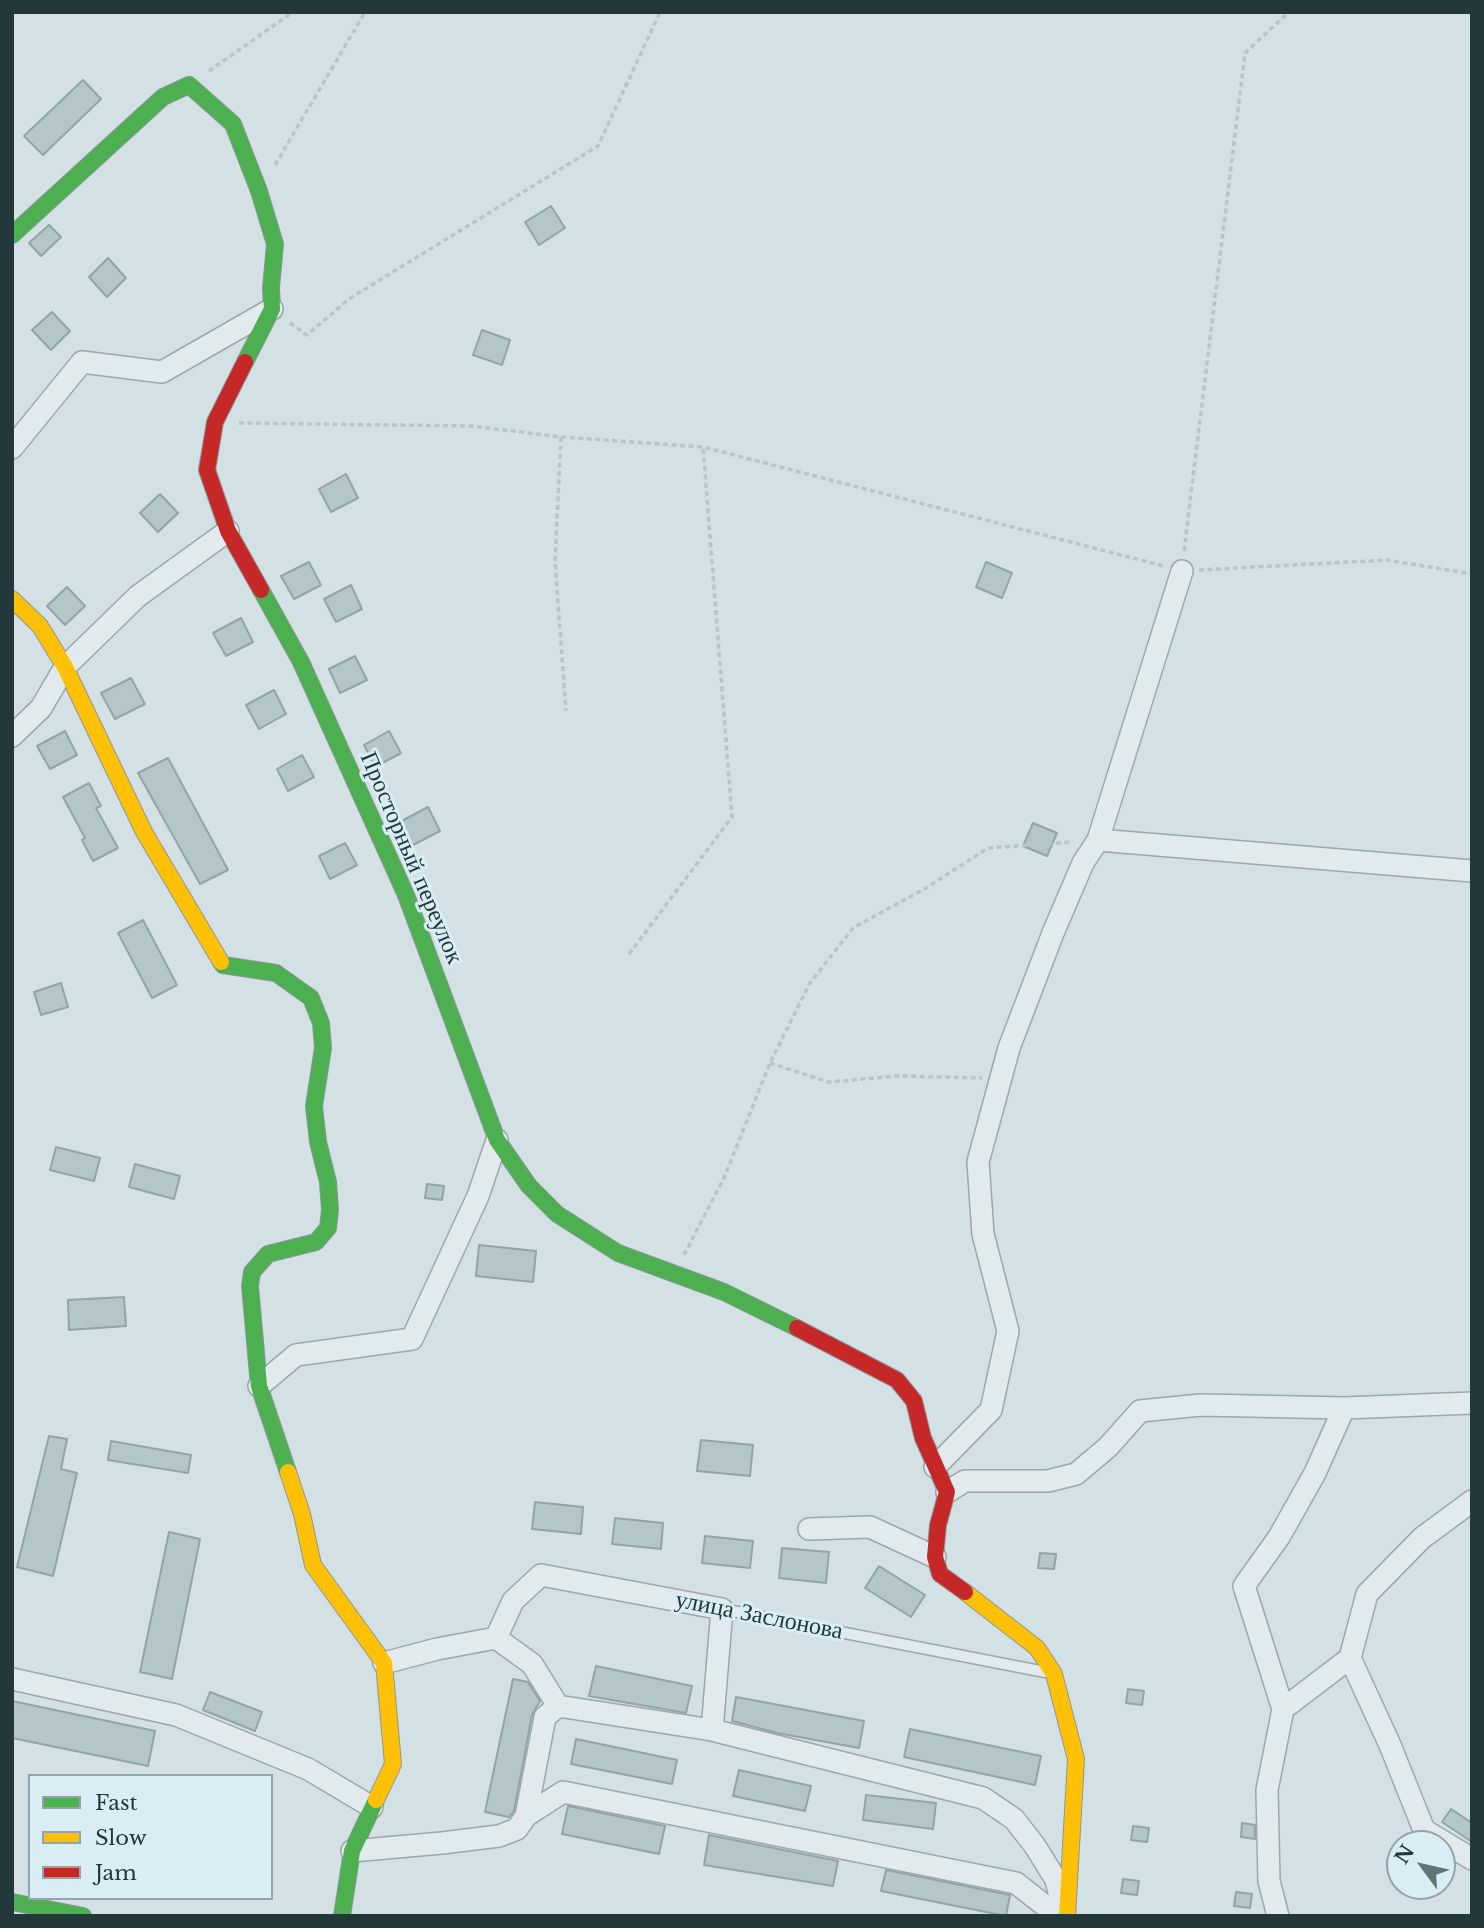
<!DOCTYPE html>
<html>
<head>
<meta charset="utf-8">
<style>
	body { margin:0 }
	#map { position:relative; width:1484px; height:1928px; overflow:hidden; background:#d3e0e4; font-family:"Libre Baskerville",serif }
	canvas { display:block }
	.frame { position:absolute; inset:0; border:14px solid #22383a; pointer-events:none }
	.legend { position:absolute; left:28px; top:1774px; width:245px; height:126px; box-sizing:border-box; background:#daecf4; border:2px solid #90a4aa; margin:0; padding:9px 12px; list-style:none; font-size:21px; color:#22383a }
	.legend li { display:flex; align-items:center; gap:14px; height:35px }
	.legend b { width:35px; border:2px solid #90a4aa }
	.north { position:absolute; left:1386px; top:1830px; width:70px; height:70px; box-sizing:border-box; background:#daecf4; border:2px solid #90a4aa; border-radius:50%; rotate:303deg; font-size:19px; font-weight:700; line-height:28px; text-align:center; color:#22383a }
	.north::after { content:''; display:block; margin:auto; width:24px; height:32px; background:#607376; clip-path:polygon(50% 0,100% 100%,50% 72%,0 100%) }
</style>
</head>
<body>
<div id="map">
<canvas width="1484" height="1928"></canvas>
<div class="frame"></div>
<ul class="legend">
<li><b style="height:9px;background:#4caf50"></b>Fast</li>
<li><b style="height:9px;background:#ffc107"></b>Slow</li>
<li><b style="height:9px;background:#c62828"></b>Jam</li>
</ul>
<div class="north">N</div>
</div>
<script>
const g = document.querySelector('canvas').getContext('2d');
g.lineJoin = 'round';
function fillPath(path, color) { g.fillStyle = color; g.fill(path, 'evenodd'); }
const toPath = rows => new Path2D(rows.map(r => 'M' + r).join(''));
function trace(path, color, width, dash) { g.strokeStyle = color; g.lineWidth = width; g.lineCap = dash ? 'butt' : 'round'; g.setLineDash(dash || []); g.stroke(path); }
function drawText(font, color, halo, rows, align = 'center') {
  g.font = font + ' "Libre Baskerville",serif'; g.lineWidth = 6; g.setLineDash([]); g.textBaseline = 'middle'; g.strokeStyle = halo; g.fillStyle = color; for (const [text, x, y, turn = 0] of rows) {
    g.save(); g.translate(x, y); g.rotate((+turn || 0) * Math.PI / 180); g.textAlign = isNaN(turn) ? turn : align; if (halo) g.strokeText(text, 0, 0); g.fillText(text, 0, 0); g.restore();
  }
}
const building = toPath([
	[83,80,101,99,43,155,24,136,83,80],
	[551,206,565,228,539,245,525,222,551,206],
	[49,225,61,237,41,256,29,243,49,225],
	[108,258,126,278,107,297,89,277,108,258],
	[52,312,70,331,51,350,32,330,52,312],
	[482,330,510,340,502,365,473,355,482,330],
	[346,474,358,498,331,512,319,489,346,474],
	[160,494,178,513,158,532,140,513,160,494],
	[309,562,321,585,294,599,281,576,309,562],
	[986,562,1012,573,1002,598,976,587,986,562],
	[351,585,362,609,336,622,324,599,351,585],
	[67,587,85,606,65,625,47,606,67,587],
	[241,618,253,642,226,656,213,633,241,618],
	[355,656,367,680,340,693,329,669,355,656],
	[131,678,145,704,115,719,101,693,131,678],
	[274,690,286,714,259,729,246,705,274,690],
	[65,731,77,755,50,769,37,746,65,731],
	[389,731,401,753,375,767,364,745,389,731],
	[302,755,314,777,288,791,277,769,302,755],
	[168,758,228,870,200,884,138,773,168,758],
	[89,783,101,806,96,808,118,848,93,861,82,840,85,838,63,797,89,783],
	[428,807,440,831,413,845,400,822,428,807],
	[1033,823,1057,833,1047,856,1023,846,1033,823],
	[345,843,357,865,330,879,319,856,345,843],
	[143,920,177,985,152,998,118,933,143,920],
	[61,983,68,1007,41,1015,34,992,61,983],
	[56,1147,100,1158,94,1181,50,1170,56,1147],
	[135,1164,180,1176,174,1199,129,1187,135,1164],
	[427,1184,444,1186,442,1200,425,1198,427,1184],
	[479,1245,536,1251,533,1282,476,1276,479,1245],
	[124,1297,126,1326,69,1330,68,1300,124,1297],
	[49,1436,67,1439,61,1469,77,1473,53,1576,17,1567,49,1436],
	[701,1440,753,1445,750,1476,697,1471,701,1440],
	[111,1441,191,1455,188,1473,108,1460,111,1441],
	[535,1502,583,1507,581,1534,532,1529,535,1502],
	[615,1518,663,1523,661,1549,612,1544,615,1518],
	[169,1532,200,1539,172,1679,140,1672,169,1532],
	[705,1536,753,1541,750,1568,702,1563,705,1536],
	[782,1548,829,1552,826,1583,779,1578,782,1548],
	[1040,1553,1056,1554,1054,1569,1038,1568,1040,1553],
	[879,1566,925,1595,911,1617,865,1588,879,1566],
	[596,1666,692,1686,686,1713,589,1696,596,1666],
	[513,1679,528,1682,540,1701,532,1715,514,1811,509,1817,485,1812,513,1679],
	[1128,1689,1144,1691,1142,1705,1126,1703,1128,1689],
	[210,1692,262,1712,255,1731,203,1710,210,1692],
	[736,1697,864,1721,859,1748,777,1733,732,1721,736,1697],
	[12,1701,155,1731,148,1766,12,1738,12,1701],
	[910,1729,1041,1756,1035,1785,904,1757,910,1729],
	[576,1739,677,1760,672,1784,571,1764,576,1739],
	[739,1770,811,1786,805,1811,733,1796,739,1770],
	[866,1795,936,1803,933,1829,863,1820,866,1795],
	[568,1806,665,1826,659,1854,562,1834,568,1806],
	[1451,1809,1472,1823,1472,1842,1442,1822,1451,1809],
	[1242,1823,1255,1825,1255,1839,1241,1837,1242,1823],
	[1133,1826,1149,1828,1147,1842,1131,1840,1133,1826],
	[709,1835,838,1861,833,1886,704,1865,709,1835],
	[886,1870,1010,1895,1006,1916,881,1891,886,1870],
	[1123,1879,1139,1881,1137,1895,1121,1893,1123,1879],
	[1236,1892,1252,1894,1250,1908,1234,1906,1236,1892]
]);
const path = toPath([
	[209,71,293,12],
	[275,165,365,12],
	[290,323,307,335,349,299,598,146,660,12],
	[239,423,471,426,561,437,703,447,1164,566],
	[561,437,555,562,566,711],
	[1184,551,1245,53,1289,12],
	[1199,570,1387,560,1472,574],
	[629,954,732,817,703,447],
	[770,1063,828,1082,898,1076,982,1078],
	[684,1255,724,1178,770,1063,810,983,853,928,926,888,988,848,1073,842]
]);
const lane = toPath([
	[722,1609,1045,1672]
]);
const street = toPath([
	[12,448,82,362,162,372,272,309],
	[12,736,41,708,65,667,138,596,228,531],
	[1098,840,1472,871],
	[259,1386,296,1355,412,1339,478,1196,497,1140],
	[935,1467,991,1410,1008,1331,983,1234,978,1162,1009,1048,1053,933,1083,863,1098,840,1182,571],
	[947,1492,965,1481,1048,1481,1076,1474,1108,1447,1140,1411,1201,1405,1344,1408,1472,1403],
	[809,1529,870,1527,935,1557],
	[496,1638,513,1601,541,1575,722,1609,712,1730],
	[1350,1658,1390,1745,1424,1830,1472,1859],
	[12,1679,176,1715,308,1769,372,1807],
	[558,1706,712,1730,983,1798,1014,1819,1035,1846,1056,1880,1062,1905],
	[1283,1709,1244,1586,1279,1537,1315,1473,1344,1408],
	[526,1816,563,1792,1016,1883,1058,1916],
	[352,1851,442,1843,499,1836,517,1829,526,1816,545,1717,558,1706,532,1664,496,1638,437,1649,384,1663],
	[1278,1916,1269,1881,1267,1790,1283,1709,1350,1658,1367,1594,1422,1538,1472,1501]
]);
const fast = toPath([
	[12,235,163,97,189,85,233,124,259,191,275,244,271,288,272,309,245,362],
	[261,590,301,662,406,895,497,1140,529,1186,557,1214,618,1253,724,1292,797,1328],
	[221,962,223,965,276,973,311,998,321,1023,323,1048,314,1106,318,1142,328,1182,330,1210,328,1228,316,1242,268,1254,252,1272,250,1286,259,1386,288,1472],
	[12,1902,83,1916],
	[342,1916,352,1851,376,1800]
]);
const slow = toPath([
	[12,599,40,626,65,667,144,832,221,962],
	[288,1472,302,1514,313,1565,384,1663,393,1764,376,1800],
	[965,1592,1037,1648,1054,1674,1076,1759,1067,1916]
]);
const jam = toPath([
	[245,362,215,422,207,470,228,531,261,590],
	[797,1328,897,1380,914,1401,923,1438,947,1492,938,1525,935,1557,940,1574,965,1592]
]);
const streetNames = [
	["Просторный переулок",411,858,67],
	["улица Заслонова",759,1616,11]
];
fillPath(building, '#b4c6c8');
trace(building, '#92a4a5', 2);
trace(lane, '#9ba8aa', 13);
trace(street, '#9ba8aa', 24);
trace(fast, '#8b979a', 18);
trace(slow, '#8b979a', 18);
trace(jam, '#8b979a', 18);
trace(path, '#bac4c6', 3.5, [5, 3.5]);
trace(lane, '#e3eaed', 10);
trace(street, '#e3eaed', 21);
trace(fast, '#4caf50', 16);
trace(slow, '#ffc107', 16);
trace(jam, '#c62828', 16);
drawText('24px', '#22383a', '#daecf4', streetNames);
</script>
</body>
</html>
